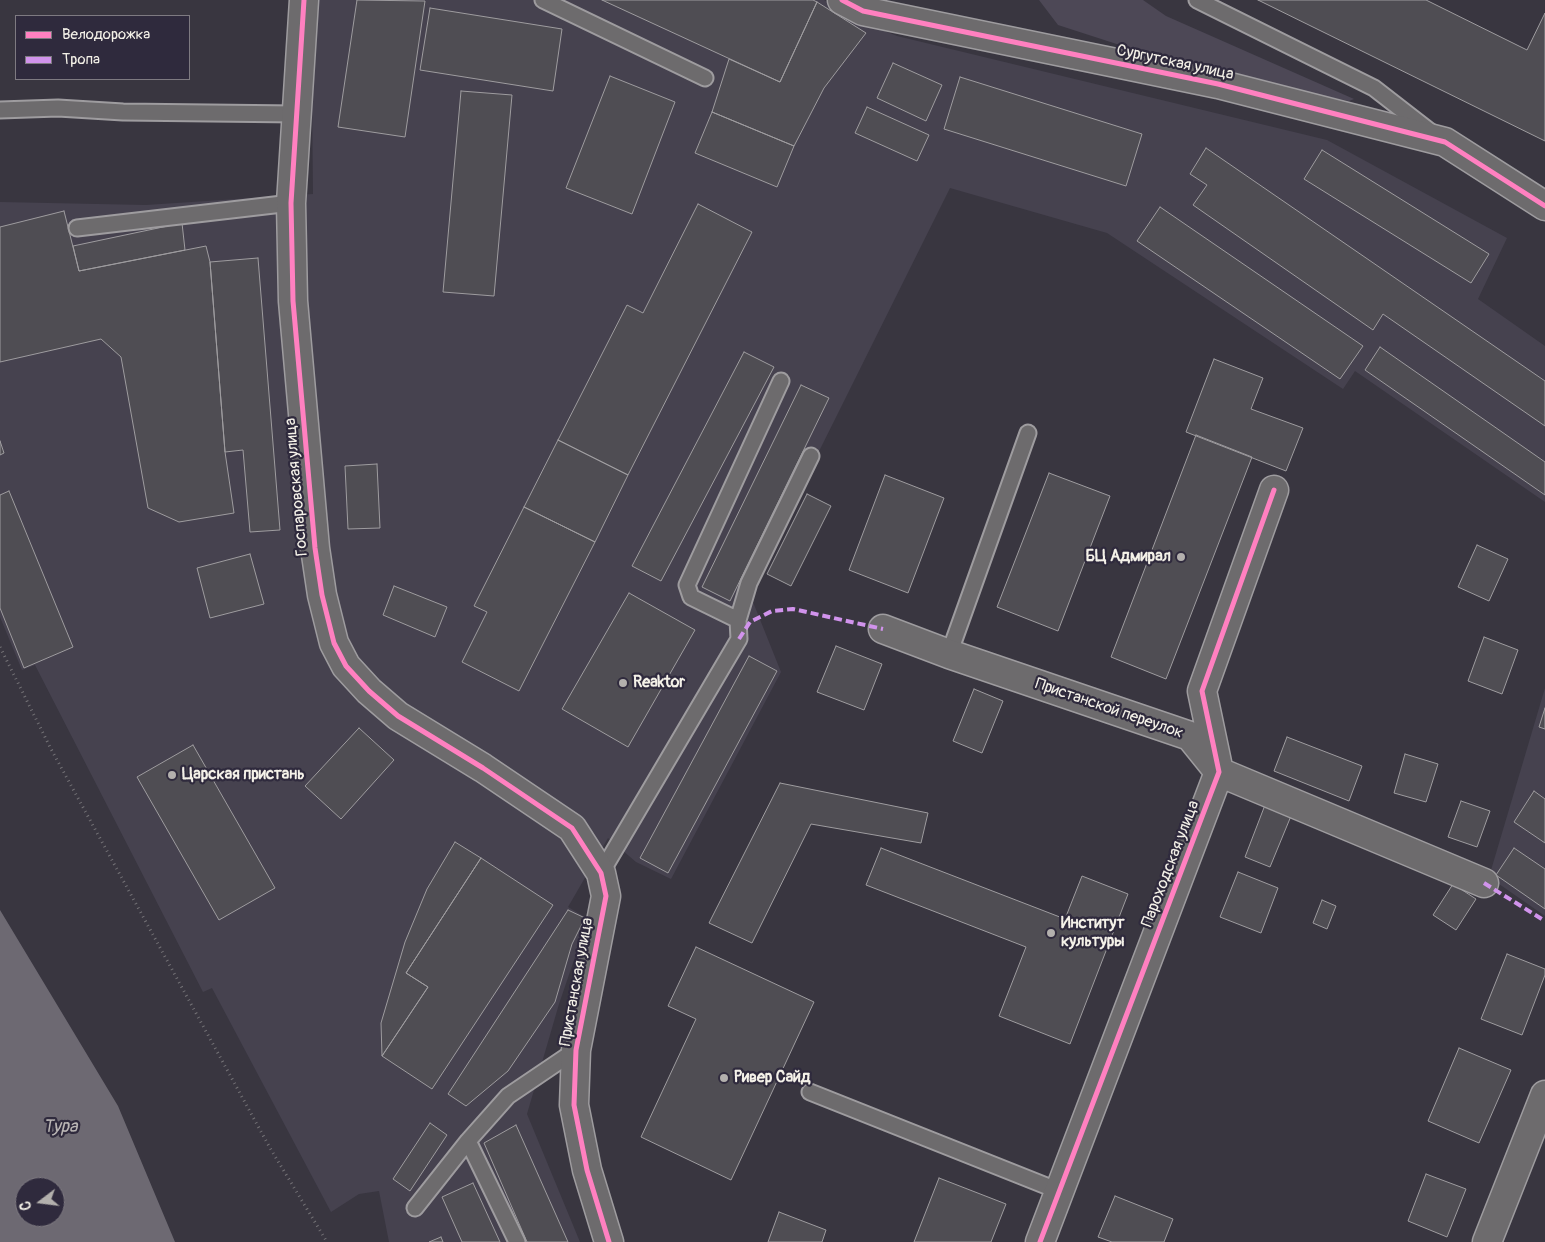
<!DOCTYPE html>
<html>
<head>
<meta charset="utf-8">
<style>
	body { margin:0 }
	#map { position:relative; width:1545px; height:1242px; overflow:hidden; background:#393640; font-family:Pangolin,sans-serif }
	canvas { display:block }
	.legend { position:absolute; left:15px; top:15px; width:175px; height:65px; box-sizing:border-box; background:#2f2a3d; border:1px solid #7e7a81; margin:0; padding:6px 9px; list-style:none; font-size:15px; color:#f4f1e8 }
	.legend li { display:flex; align-items:center; gap:10px; height:25px }
	.legend b { width:25px; border:1px solid #7e7a81 }
	.north { position:absolute; left:15px; top:1177px; width:50px; height:50px; box-sizing:border-box; background:#2f2a3d; border:1px solid #7e7a81; border-radius:50%; rotate:255deg; font-size:14px; font-weight:700; line-height:20px; text-align:center; color:#f4f1e8 }
	.north::after { content:''; display:block; margin:auto; width:18px; height:22px; background:#b3b0ad; clip-path:polygon(50% 0,100% 100%,50% 72%,0 100%) }
</style>
</head>
<body>
<div id="map">
<canvas width="1545" height="1242"></canvas>
<ul class="legend">
<li><b style="height:6px;background:#ff80c0"></b>Велодорожка</li>
<li><b style="height:6px;background:#d193ec"></b>Тропа</li>
</ul>
<div class="north">С</div>
</div>
<script>
const g = document.querySelector('canvas').getContext('2d');
g.lineJoin = 'round';
function fillPath(path, color) { g.fillStyle = color; g.fill(path, 'evenodd'); }
const toPath = rows => new Path2D(rows.map(r => 'M' + r).join(''));
function trace(path, color, width, dash) { g.strokeStyle = color; g.lineWidth = width; g.lineCap = dash ? 'butt' : 'round'; g.setLineDash(dash || []); g.stroke(path); }
function drawText(font, color, halo, rows, align = 'center') {
  g.font = font + ' Pangolin,sans-serif'; g.lineWidth = 4.5; g.setLineDash([]); g.textBaseline = 'middle'; g.strokeStyle = halo; g.fillStyle = color; for (const [text, x, y, turn = 0] of rows) {
    g.save(); g.translate(x, y); g.rotate((+turn || 0) * Math.PI / 180); g.textAlign = isNaN(turn) ? turn : align; if (halo) g.strokeText(text, 0, 0); g.fillText(text, 0, 0); g.restore();
  }
}
const built = toPath([
	[311,0,824,0,855,19,897,36,1327,140,1507,238,1478,299,1545,346,1545,502,1355,371,1343,389,1107,233,950,188,749,592,781,672,671,879,636,862,608,838,568,907,588,919,559,1004,527,1114,580,1242,389,1242,379,1191,359,1194,331,1212,212,988,203,992,35,665,22,670,0,617,0,202,146,205,313,194],
	[1545,688,1545,916,1489,877]
]);
const green = toPath([
	[1039,0,1143,0,1166,16,1354,99,1349,101,1203,72,1058,25]
]);
const water = toPath([
	[0,910,118,1106,175,1242,0,1242],
	[25,1187,55,1187,55,1217,25,1217]
]);
const building = toPath([
	[357,0,425,1,405,137,338,127,357,0],
	[602,0,813,0,817,2,780,82,602,0],
	[1258,0,1426,0,1527,50,1545,13,1545,141,1258,0],
	[817,2,866,33,824,88,794,146,712,112,729,59,780,82,817,2],
	[430,8,562,29,553,91,420,70,430,8],
	[893,63,942,85,926,121,877,98,893,63],
	[610,76,675,102,632,214,566,188,610,76],
	[960,77,1142,134,1126,186,944,129,960,77],
	[461,91,512,95,494,296,443,292,461,91],
	[867,107,929,135,917,161,855,133,867,107],
	[712,112,794,146,777,187,695,153,712,112],
	[1206,148,1545,381,1545,426,1383,314,1373,330,1193,205,1207,185,1190,174,1206,148],
	[1322,150,1489,254,1471,283,1304,179,1322,150],
	[698,204,752,232,628,475,558,440,627,305,643,313,698,204],
	[1160,207,1363,346,1340,379,1137,241,1160,207],
	[64,211,79,271,206,246,210,262,225,452,234,513,179,522,148,508,121,357,101,339,0,362,0,227,64,211],
	[182,223,185,250,79,271,73,246,182,223],
	[258,258,280,530,250,532,243,450,225,452,210,262,258,258],
	[1380,347,1545,462,1545,495,1365,370,1380,347],
	[744,352,774,367,661,581,632,566,744,352],
	[1214,359,1263,378,1251,409,1303,428,1286,471,1186,432,1214,359],
	[801,385,829,398,730,601,702,587,801,385],
	[1196,435,1252,457,1166,679,1111,657,1196,435],
	[558,440,628,475,595,542,524,507,558,440],
	[0,441,4,453,0,455,0,441],
	[377,464,380,528,348,529,345,466,377,464],
	[1049,473,1110,496,1058,631,997,607,1049,473],
	[885,475,944,498,908,593,849,570,885,475],
	[9,491,73,647,24,668,0,608,0,495,9,491],
	[807,494,831,506,791,586,767,574,807,494],
	[524,507,595,542,519,691,462,662,487,612,474,606,524,507],
	[1477,545,1508,559,1489,601,1458,587,1477,545],
	[250,554,264,604,210,618,197,568,250,554],
	[394,586,447,607,435,637,383,615,394,586],
	[629,593,695,630,628,747,562,709,629,593],
	[1484,637,1518,650,1502,694,1468,681,1484,637],
	[836,646,882,664,864,710,817,692,836,646],
	[749,656,777,671,668,873,640,858,749,656],
	[974,689,1003,701,982,753,953,741,974,689],
	[1545,708,1545,729,1539,727,1545,708],
	[359,728,394,760,341,819,305,786,359,728],
	[1287,737,1362,766,1349,801,1274,771,1287,737],
	[193,745,275,888,219,920,137,777,193,745],
	[1405,754,1438,764,1426,802,1394,793,1405,754],
	[780,783,928,813,921,843,811,824,752,943,709,923,780,783],
	[1534,791,1545,799,1545,843,1514,822,1534,791],
	[1461,801,1490,811,1477,847,1448,837,1461,801],
	[1265,805,1291,816,1270,867,1245,857,1265,805],
	[455,842,481,858,406,973,428,987,382,1056,381,1023,405,942,427,889,455,842],
	[881,848,1065,919,1082,876,1128,894,1070,1044,999,1016,1026,947,866,885,881,848],
	[1514,848,1545,869,1545,909,1496,875,1514,848],
	[481,858,553,905,432,1089,382,1056,428,987,406,973,481,858],
	[1238,872,1278,888,1261,933,1220,917,1238,872],
	[1453,884,1476,899,1456,930,1433,915,1453,884],
	[1322,900,1336,906,1327,929,1313,923,1322,900],
	[568,910,585,918,572,944,555,1002,508,1071,466,1106,448,1094,568,910],
	[696,947,814,1002,731,1180,641,1137,696,1019,668,1006,696,947],
	[1507,954,1545,969,1545,975,1522,1035,1481,1019,1507,954],
	[1459,1048,1511,1070,1479,1143,1428,1121,1459,1048],
	[430,1123,447,1135,410,1191,393,1179,430,1123],
	[516,1125,568,1242,527,1242,484,1143,516,1125],
	[1426,1174,1466,1189,1447,1237,1408,1221,1426,1174],
	[939,1178,1006,1204,991,1242,914,1242,939,1178],
	[473,1183,500,1242,462,1242,442,1197,473,1183],
	[1115,1196,1173,1219,1164,1242,1112,1242,1098,1237,1115,1196],
	[779,1212,826,1230,822,1242,768,1242,779,1212],
	[441,1237,443,1242,429,1242,441,1237]
]);
const path = toPath([
	[0,647,51,749,270,1148,327,1242]
]);
const lane = toPath([
	[543,0,705,78],
	[1197,0,1374,88,1432,133],
	[0,110,58,108,123,112,297,114],
	[77,228,291,203],
	[738,620,691,597,687,585,781,381],
	[949,654,1028,433],
	[601,873,739,639,738,620,749,583,811,456],
	[810,1092,1059,1191],
	[415,1208,468,1141],
	[517,1242,468,1141,508,1096,576,1050]
]);
const street = toPath([
	[304,0,291,203,293,301,315,548,322,595,334,643,346,666,369,691,398,716,483,768,572,828,601,873,606,896,576,1050,574,1105,587,1170,609,1242],
	[842,0,863,11,1218,84,1445,142,1545,206],
	[883,629,949,654,1190,736,1219,772,1484,883],
	[1040,1242,1219,772,1202,691,1274,490],
	[1487,1242,1545,1095]
]);
const quiet = toPath([
	[739,639,750,622,772,611,793,609,883,629],
	[1484,883,1545,921]
]);
const cycleway = toPath([
	[304,0,291,203,293,301,315,548,322,595,334,643,346,666,369,691,398,716,483,768,572,828,601,873,606,896,576,1050,574,1105,587,1170,609,1242],
	[842,0,863,11,1218,84,1445,142,1545,206],
	[1040,1242,1219,772,1202,691,1274,490]
]);
const markers = [
	[1181,557,5,"#b3b0ad"],
	[623,683,5,"#b3b0ad"],
	[172,775,5,"#b3b0ad"],
	[1051,933,5,"#b3b0ad"],
	[724,1078,5,"#b3b0ad"]
];
const streetNames = [
	["Сургутская улица",1175,63,12],
	["Госпаровская улица",297,487,-95],
	["Пристанской переулок",1109,709,19],
	["Пароходская улица",1171,864,-69],
	["Пристанская улица",577,982,-80]
];
const poiNames = [
	["БЦ Адмирал",1171,557,"right"],
	["Reaktor",633,683],
	["Царская пристань",182,775],
	["Институт",1061,924],
	["культуры",1061,942],
	["Ривер Сайд",734,1078]
];
const waterNames = [
	["Тура",60,1127]
];
fillPath(built, '#46424f');
fillPath(green, '#4d4856');
fillPath(water, '#6d6972');
fillPath(building, '#4f4d53');
trace(building, '#9e9c9f', 1);
trace(lane, '#9e9c9f', 19);
trace(street, '#9e9c9f', 31);
trace(path, '#747276', 3, [1, 4]);
trace(lane, '#6d6b6d', 15);
trace(street, '#6d6b6d', 28);
trace(quiet, '#d193ec', 4, [8, 4]);
trace(cycleway, '#ff80c0', 5);
for (const [x, y, r, color] of markers) { const dot = new Path2D(); dot.arc(x, y, r, 0, 2 * Math.PI); g.fillStyle = color; g.fill(dot); trace(dot, '#2f2a3d', 2); }
drawText('16px', '#f4f1e8', '#2f2a3d', streetNames);
drawText('bold 16px', '#f4f1e8', '#2f2a3d', poiNames, 'left');
drawText('italic 18px', '#bab6b5', '#2f2a3d', waterNames);
</script>
</body>
</html>
